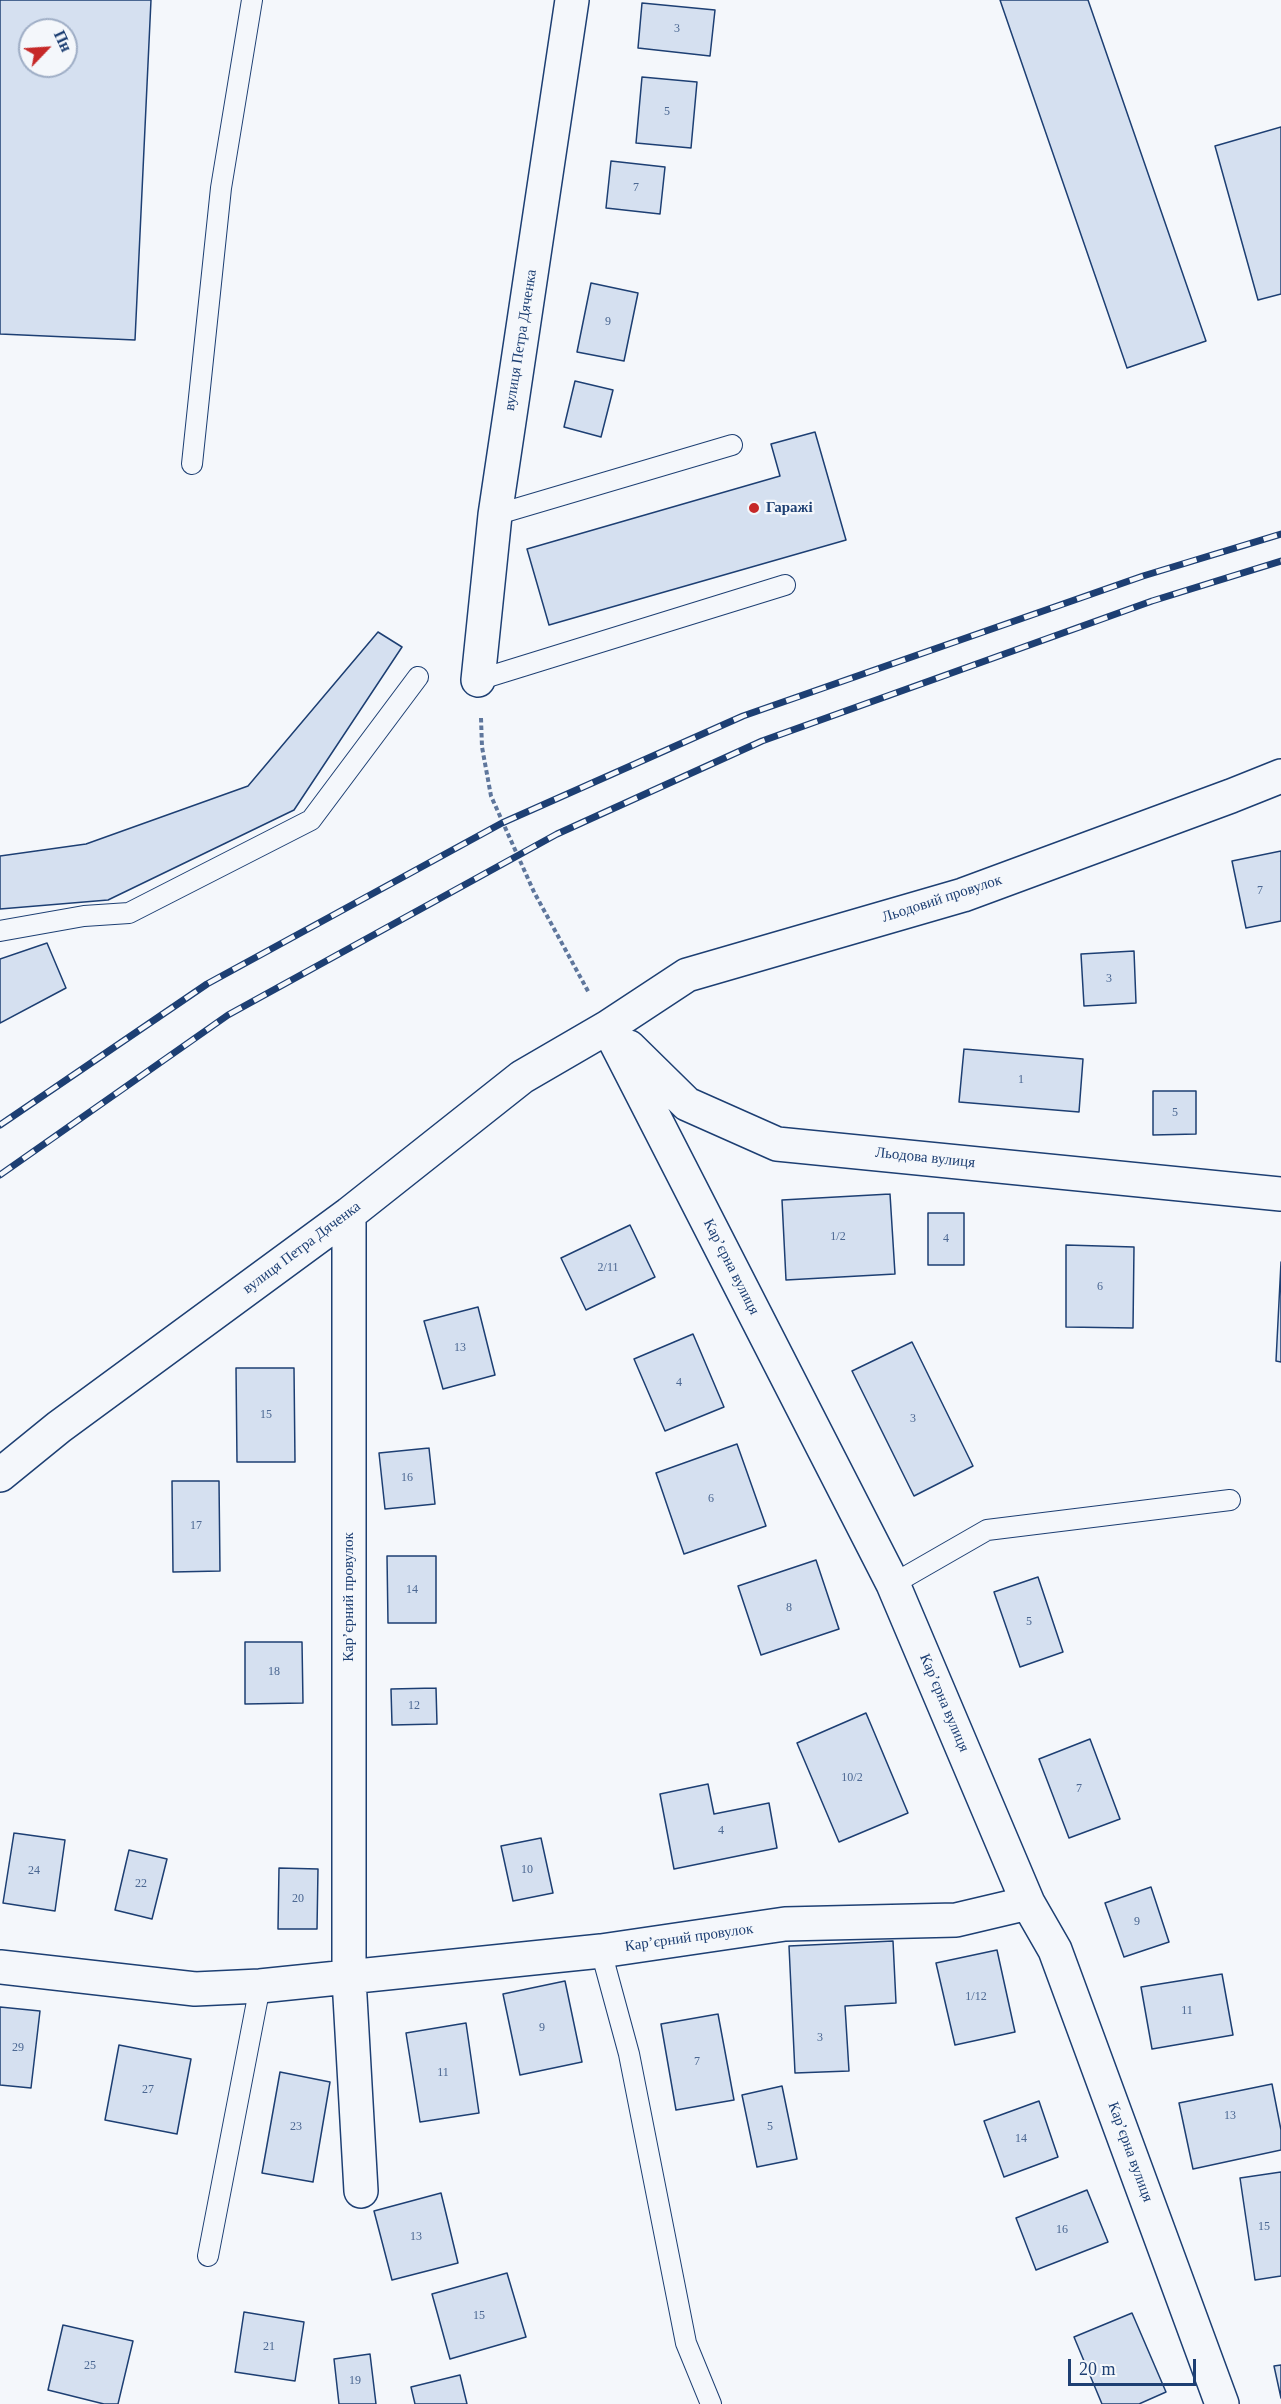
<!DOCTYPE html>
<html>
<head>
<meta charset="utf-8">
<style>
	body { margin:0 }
	#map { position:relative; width:1281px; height:2404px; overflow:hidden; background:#f4f7fb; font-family:"Times New Roman",serif }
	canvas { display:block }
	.north { position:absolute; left:18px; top:18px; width:60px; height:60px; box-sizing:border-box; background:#f4f7fb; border:2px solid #9eadc5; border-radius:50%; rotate:65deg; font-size:16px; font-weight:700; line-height:24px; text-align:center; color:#1d3f73 }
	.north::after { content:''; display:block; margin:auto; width:21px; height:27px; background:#c62828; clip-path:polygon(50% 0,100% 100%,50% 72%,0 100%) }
	.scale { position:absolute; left:1068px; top:2359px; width:128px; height:27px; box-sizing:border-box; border:3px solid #1d3f73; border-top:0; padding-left:8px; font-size:18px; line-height:21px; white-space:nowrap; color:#1d3f73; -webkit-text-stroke:4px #f4f7fb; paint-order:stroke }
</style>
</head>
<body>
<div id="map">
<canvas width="1281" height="2404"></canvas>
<div class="north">Пн</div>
<div class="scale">20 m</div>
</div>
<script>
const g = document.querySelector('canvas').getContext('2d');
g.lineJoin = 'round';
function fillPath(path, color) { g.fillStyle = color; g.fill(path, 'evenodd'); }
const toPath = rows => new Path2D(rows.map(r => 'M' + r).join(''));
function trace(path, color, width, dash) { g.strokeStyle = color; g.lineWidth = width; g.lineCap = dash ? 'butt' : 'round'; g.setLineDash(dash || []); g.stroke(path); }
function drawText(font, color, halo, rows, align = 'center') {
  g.font = font + ' "Times New Roman",serif'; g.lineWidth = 4.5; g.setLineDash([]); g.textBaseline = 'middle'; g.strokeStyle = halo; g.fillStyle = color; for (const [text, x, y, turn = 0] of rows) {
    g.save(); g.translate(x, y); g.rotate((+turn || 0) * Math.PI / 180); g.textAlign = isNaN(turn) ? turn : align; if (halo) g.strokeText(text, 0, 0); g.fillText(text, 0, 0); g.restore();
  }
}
const building = toPath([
	[0,0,151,0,135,340,0,334,0,0],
	[30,30,66,30,66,66,30,66,30,30],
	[1000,0,1088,0,1206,341,1127,368,1000,0],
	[642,3,715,10,710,56,638,48,642,3],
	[642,77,697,82,691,148,636,143,642,77],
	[1281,127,1281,294,1258,300,1215,146,1281,127],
	[611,161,665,167,660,214,606,208,611,161],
	[591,283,638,293,624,361,577,352,591,283],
	[575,381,613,390,601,437,564,427,575,381],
	[815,432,846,540,549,625,527,549,780,476,771,444,815,432],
	[378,632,402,647,294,810,108,900,0,909,0,856,86,844,248,786,378,632],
	[1281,851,1281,921,1246,928,1232,861,1281,851],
	[47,943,66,988,0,1023,0,959,47,943],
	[1134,951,1136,1003,1084,1006,1081,954,1134,951],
	[964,1049,1083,1059,1079,1112,959,1102,964,1049],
	[1153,1091,1196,1091,1196,1134,1153,1135,1153,1091],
	[890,1194,895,1274,786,1280,782,1200,890,1194],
	[928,1213,964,1213,964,1265,928,1265,928,1213],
	[630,1225,655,1277,586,1310,561,1258,630,1225],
	[1066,1245,1134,1247,1133,1328,1066,1327,1066,1245],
	[1281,1262,1281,1362,1276,1361,1281,1262],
	[478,1307,495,1375,443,1389,424,1321,478,1307],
	[693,1334,724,1407,665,1431,634,1359,693,1334],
	[912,1342,973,1466,914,1496,852,1371,912,1342],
	[236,1368,294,1368,295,1462,237,1462,236,1368],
	[737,1444,766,1526,684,1554,656,1473,737,1444],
	[429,1448,435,1504,385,1509,379,1453,429,1448],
	[172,1481,219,1481,220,1571,173,1572,172,1481],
	[387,1556,436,1556,436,1623,388,1623,387,1556],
	[816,1560,839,1629,761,1655,738,1586,816,1560],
	[1038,1577,1063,1652,1020,1667,994,1592,1038,1577],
	[245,1642,302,1642,303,1703,245,1704,245,1642],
	[436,1688,437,1724,392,1725,391,1689,436,1688],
	[866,1713,908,1813,839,1842,797,1743,866,1713],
	[1090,1739,1120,1819,1069,1838,1039,1759,1090,1739],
	[708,1784,714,1814,769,1803,777,1848,674,1869,660,1794,708,1784],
	[14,1833,65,1840,55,1911,3,1903,14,1833],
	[541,1838,553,1893,513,1901,501,1846,541,1838],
	[129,1850,167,1859,152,1919,115,1910,129,1850],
	[279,1868,318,1869,317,1929,278,1929,279,1868],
	[1151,1887,1169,1942,1124,1957,1105,1903,1151,1887],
	[893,1941,896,2003,845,2006,849,2071,795,2073,789,1946,893,1941],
	[997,1950,1015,2032,955,2045,936,1963,997,1950],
	[1222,1974,1233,2035,1152,2049,1141,1987,1222,1974],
	[565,1981,582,2062,520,2075,503,1994,565,1981],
	[0,2007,40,2011,31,2088,0,2085,0,2007],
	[718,2014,734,2100,676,2110,661,2024,718,2014],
	[466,2023,479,2113,420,2122,406,2033,466,2023],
	[119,2045,191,2059,177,2134,105,2120,119,2045],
	[280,2072,330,2082,313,2182,262,2173,280,2072],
	[1272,2084,1281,2130,1281,2150,1193,2169,1179,2103,1272,2084],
	[782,2086,797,2159,757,2167,742,2095,782,2086],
	[1039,2101,1058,2157,1004,2177,984,2121,1039,2101],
	[1281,2172,1281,2276,1255,2280,1240,2178,1281,2172],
	[1087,2190,1108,2242,1036,2270,1016,2218,1087,2190],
	[441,2193,458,2263,392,2280,374,2211,441,2193],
	[507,2273,526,2337,450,2359,432,2294,507,2273],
	[244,2312,304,2322,295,2381,235,2372,244,2312],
	[1132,2313,1166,2392,1139,2404,1102,2404,1074,2337,1132,2313],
	[63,2325,133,2341,118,2404,104,2404,48,2390,63,2325],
	[370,2354,376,2404,339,2404,334,2359,370,2354],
	[1281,2365,1281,2398,1274,2366,1281,2365],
	[460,2375,467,2404,415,2404,411,2387,460,2375]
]);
const path = toPath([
	[481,718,482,747,491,796,534,892,589,993]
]);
const service = toPath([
	[192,464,221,188,252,0],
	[495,515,732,445],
	[478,680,785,585],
	[0,931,84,916,129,913,311,820,418,677],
	[893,1584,987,1530,1230,1500],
	[601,1951,629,2054,686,2343,711,2404],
	[208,2256,260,1986]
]);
const minor = toPath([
	[478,680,495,515,572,0],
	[608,1027,893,1584,1028,1903,1055,1950,1222,2404],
	[629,1047,687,1104,777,1144,1281,1194],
	[349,1214,349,1979,361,2191],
	[0,1475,59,1427,349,1214,522,1077,608,1027,687,975,963,895,1231,796,1281,776],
	[0,1967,195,1989,260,1986,601,1951,785,1924,956,1920,1028,1903]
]);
const rail = toPath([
	[0,1125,207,984,502,823,743,716,1143,576,1281,534],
	[0,1175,228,1015,557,834,762,741,1152,601,1281,561]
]);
const markers = [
	[754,508,6,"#c62828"]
];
const numberNames = [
	["3",677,29],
	["5",667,112],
	["7",636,188],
	["9",608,322],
	["7",1260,891],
	["3",1109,979],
	["1",1021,1080],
	["5",1175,1113],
	["1/2",838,1237],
	["4",946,1239],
	["2/11",608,1268],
	["6",1100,1287],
	["13",460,1348],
	["4",679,1383],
	["15",266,1415],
	["3",913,1419],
	["16",407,1478],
	["6",711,1499],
	["17",196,1526],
	["14",412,1590],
	["8",789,1608],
	["5",1029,1622],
	["18",274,1672],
	["12",414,1706],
	["10/2",852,1778],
	["7",1079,1789],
	["4",721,1831],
	["10",527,1870],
	["24",34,1871],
	["22",141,1884],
	["20",298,1899],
	["9",1137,1922],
	["1/12",976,1997],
	["11",1187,2011],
	["9",542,2028],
	["3",820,2038],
	["29",18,2048],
	["7",697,2062],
	["11",443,2073],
	["27",148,2090],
	["13",1230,2116],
	["23",296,2127],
	["5",770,2127],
	["14",1021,2139],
	["15",1264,2227],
	["16",1062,2230],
	["13",416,2237],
	["15",479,2316],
	["21",269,2347],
	["25",90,2366],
	["19",355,2381]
];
const streetNames = [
	["вулиця Петра Дяченка",521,340,-81],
	["Льодовий провулок",942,899,-18],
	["Льодова вулиця",925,1158,6],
	["вулиця Петра Дяченка",302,1248,-37],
	["Карʼєрна вулиця",731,1267,63],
	["Карʼєрний провулок",349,1597,-90],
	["Карʼєрна вулиця",944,1703,67],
	["Карʼєрний провулок",689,1938,-8],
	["Карʼєрна вулиця",1130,2152,70]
];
const poiNames = [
	["Гаражі",766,508]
];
fillPath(building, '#d5e0f0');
trace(building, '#1d3f73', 1.5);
trace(service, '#1d3f73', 22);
trace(minor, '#1d3f73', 36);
trace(path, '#5e769c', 4, [4.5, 3]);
trace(service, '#f4f7fb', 20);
trace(minor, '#f4f7fb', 33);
trace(rail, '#1d3f73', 7);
trace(rail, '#f4f7fb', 4.5, [14]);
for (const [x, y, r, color] of markers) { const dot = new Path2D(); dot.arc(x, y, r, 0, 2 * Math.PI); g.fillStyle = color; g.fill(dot); trace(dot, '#f4f7fb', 2); }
drawText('12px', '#4b6792', null, numberNames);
drawText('15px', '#1d3f73', '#f4f7fb', streetNames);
drawText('bold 15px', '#1d3f73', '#f4f7fb', poiNames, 'left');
</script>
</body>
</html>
